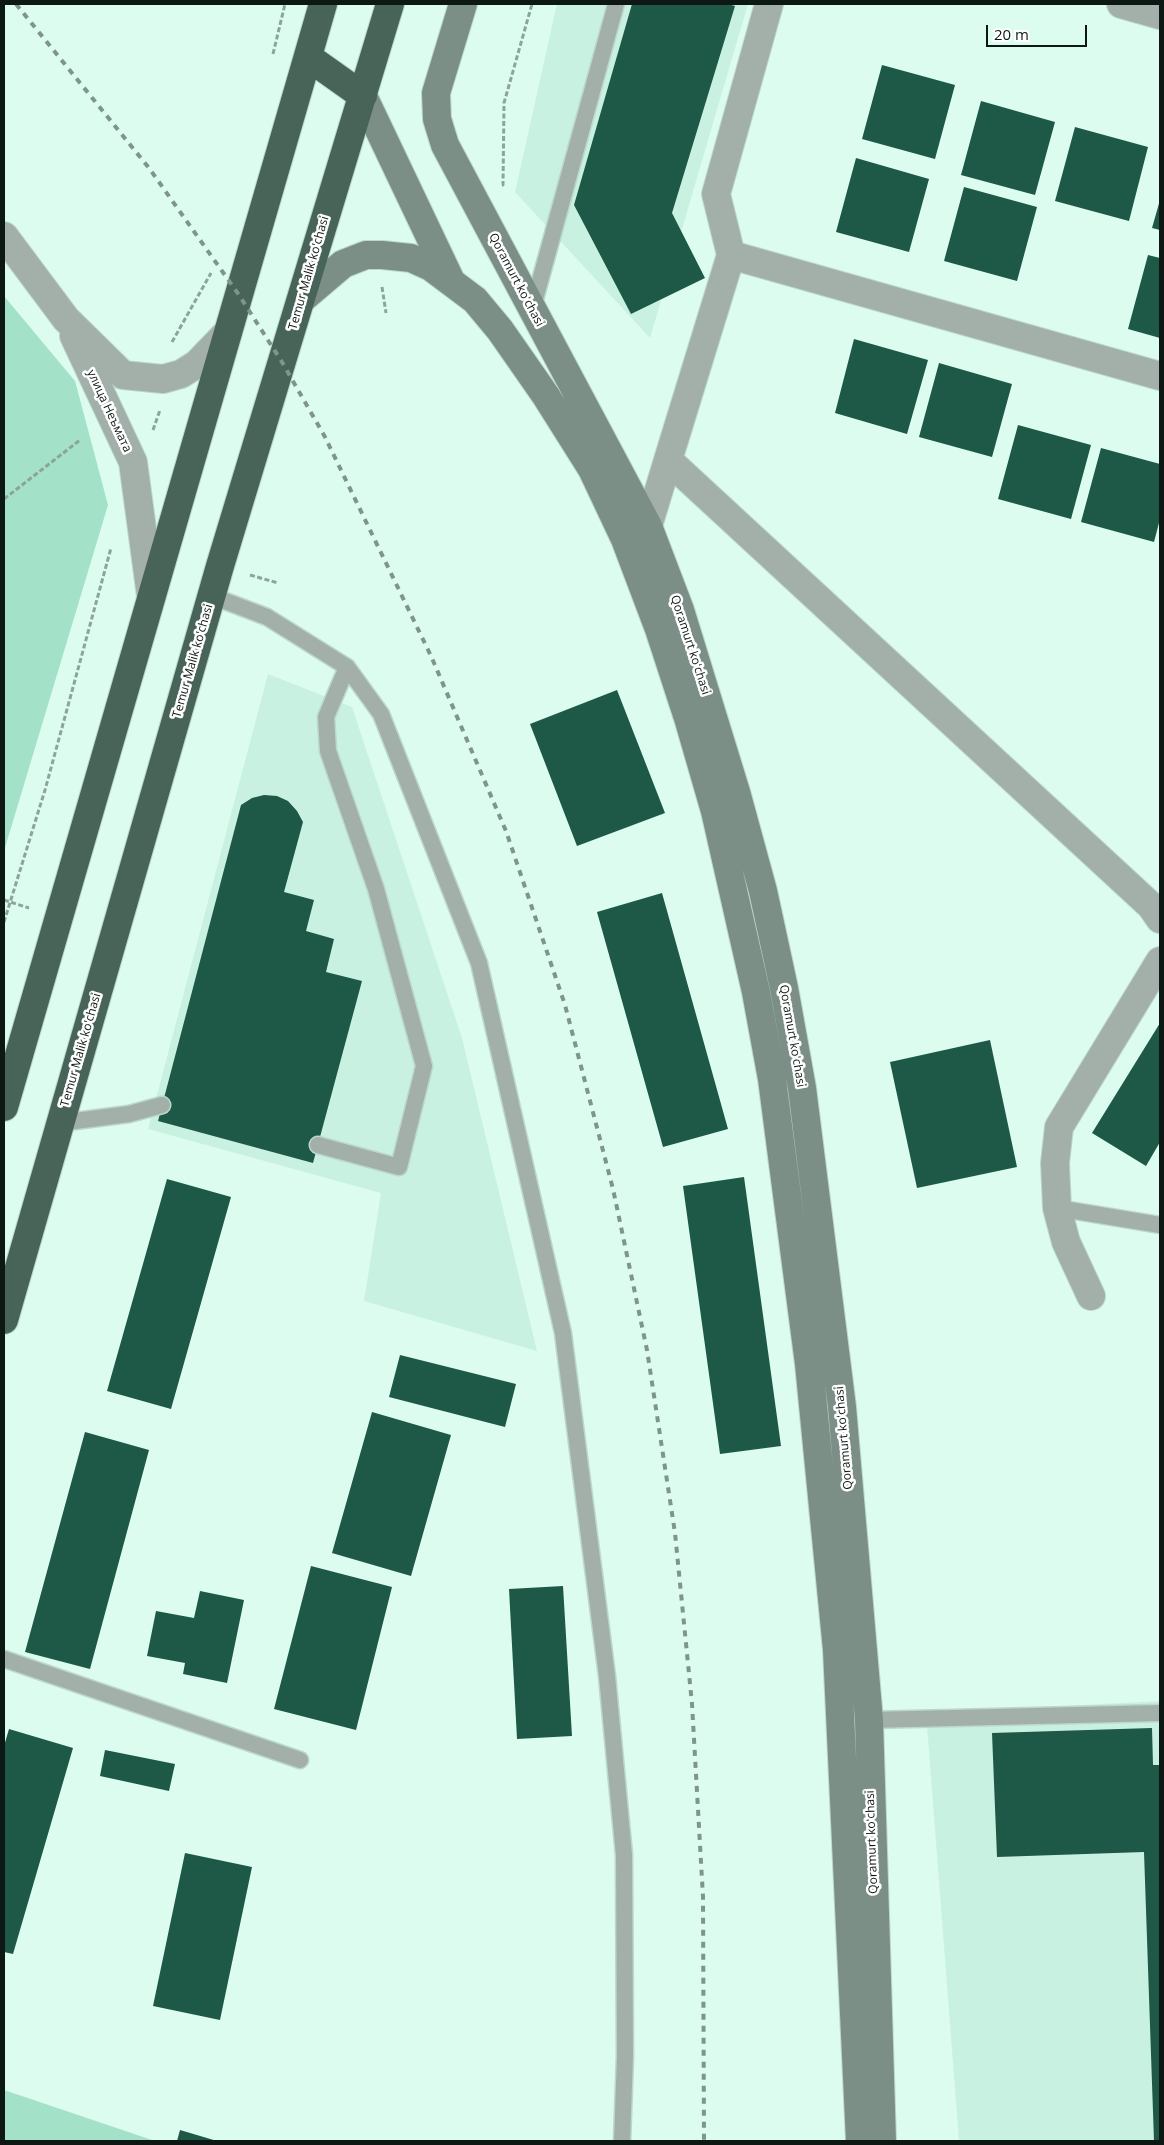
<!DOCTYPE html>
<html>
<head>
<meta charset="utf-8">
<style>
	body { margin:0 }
	#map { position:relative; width:1164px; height:2145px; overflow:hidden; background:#dcfcef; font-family:"Open Sans",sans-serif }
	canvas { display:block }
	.frame { position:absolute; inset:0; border:5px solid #0d1814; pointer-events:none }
	.scale { position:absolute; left:986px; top:25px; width:101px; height:22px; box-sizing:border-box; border:2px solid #0d1814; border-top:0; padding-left:6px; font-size:15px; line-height:18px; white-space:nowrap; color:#0d1814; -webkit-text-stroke:4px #fff; paint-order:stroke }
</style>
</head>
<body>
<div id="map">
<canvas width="1164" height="2145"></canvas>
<div class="frame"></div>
<div class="scale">20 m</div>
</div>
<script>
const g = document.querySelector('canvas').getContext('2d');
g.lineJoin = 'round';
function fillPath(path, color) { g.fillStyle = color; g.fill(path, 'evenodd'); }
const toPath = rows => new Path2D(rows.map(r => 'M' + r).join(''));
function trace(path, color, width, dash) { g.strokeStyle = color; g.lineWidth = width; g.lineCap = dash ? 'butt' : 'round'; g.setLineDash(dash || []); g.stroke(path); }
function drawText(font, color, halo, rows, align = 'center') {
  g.font = font + ' "Open Sans",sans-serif'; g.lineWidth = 5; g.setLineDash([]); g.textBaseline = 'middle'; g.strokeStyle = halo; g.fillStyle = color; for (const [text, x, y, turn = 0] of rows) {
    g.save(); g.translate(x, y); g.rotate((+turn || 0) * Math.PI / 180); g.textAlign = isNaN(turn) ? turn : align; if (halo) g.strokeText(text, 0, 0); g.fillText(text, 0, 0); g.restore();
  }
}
const built = toPath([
	[557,4,748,4,650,338,515,192],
	[268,674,352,707,462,1038,537,1351,364,1301,381,1193,148,1129],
	[1160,1701,1160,2141,959,2141,926,1713]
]);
const green = toPath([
	[4,296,75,381,108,505,4,851],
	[4,2090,155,2141,4,2141]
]);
const building = toPath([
	[632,4,728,4,735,6,672,213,705,278,631,314,574,205],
	[882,65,955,85,935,159,862,139],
	[981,101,1055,122,1035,195,961,175],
	[1075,127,1148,147,1129,221,1055,201],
	[856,158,929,179,909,252,836,232],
	[964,187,1037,207,1017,281,944,261],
	[1160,200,1160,230,1152,228],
	[1148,255,1160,258,1160,338,1128,329],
	[854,339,928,360,907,434,835,413],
	[939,363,1012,384,992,457,919,437],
	[1018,425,1091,445,1071,519,998,499],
	[1101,448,1160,464,1160,519,1154,542,1081,522],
	[617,690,665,813,577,846,530,724],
	[264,795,277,796,288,801,297,811,303,822,284,892,314,900,306,931,334,939,326,972,362,981,313,1163,158,1121,241,805,252,798],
	[662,893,728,1129,663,1147,597,912],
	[1160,1023,1160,1142,1146,1166,1092,1133],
	[990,1040,1017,1167,917,1188,890,1062],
	[744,1177,781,1446,720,1454,683,1186],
	[167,1179,231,1197,171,1409,107,1391],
	[400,1355,516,1384,505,1427,389,1397],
	[372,1412,451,1435,411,1576,332,1553],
	[85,1432,149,1450,90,1669,25,1652],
	[311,1566,392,1587,356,1730,274,1709],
	[563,1586,572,1736,517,1739,509,1589],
	[200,1591,244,1600,227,1683,183,1674,185,1663,147,1656,156,1611,194,1618],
	[1152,1728,1153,1765,1160,1765,1160,2141,1154,2141,1144,1852,997,1857,992,1733],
	[9,1729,73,1748,13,1954,4,1952,4,1746],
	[105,1750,175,1764,169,1791,100,1776],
	[185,1853,252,1867,220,2020,153,2006],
	[180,2130,217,2141,177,2141]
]);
const path = toPath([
	[273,54,285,4],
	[502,185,503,185,504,103,532,4],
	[382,287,386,313],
	[172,342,211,273],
	[153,430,160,410],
	[4,499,80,440],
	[250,575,278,583],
	[4,900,29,908],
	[4,922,45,790,111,548]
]);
const lane = toPath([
	[532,310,616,4],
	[212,596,267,617,347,667,381,714,479,963,563,1333,607,1676,624,1855,625,2056,622,2141],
	[60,1123,129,1114,162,1105],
	[318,1145,399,1167,424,1066,376,889,328,751,326,717,347,667],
	[1057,1208,1160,1225],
	[4,1659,300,1760],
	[869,1720,1160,1713]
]);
const street = toPath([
	[1121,4,1160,15],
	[4,236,66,319,123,375,163,379,181,374,197,364,228,332],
	[731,255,1160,376],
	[74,336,133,462,151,596],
	[668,460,731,255,716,194,769,4],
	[632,535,648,526,668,460,1151,906,1160,919],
	[1091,1296,1066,1242,1057,1208,1055,1163,1059,1127,1160,961]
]);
const secondary = toPath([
	[463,4,436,93,437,119,445,145,648,526,680,610,736,792,763,891,784,988,802,1088,842,1407,869,1720,882,2141],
	[363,96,450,279],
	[303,298,343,264,366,255,382,255,411,258,431,267,475,300,500,330,546,396,592,469,625,539,659,629,689,721,715,811,756,992,772,1079,809,1364,837,1650,860,2141]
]);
const highway = toPath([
	[308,57,363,96],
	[4,1107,323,4],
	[4,1320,220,566,390,4]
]);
const rail = toPath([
	[16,4,149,168,239,295,282,362,325,437,431,656,506,831,565,1005,613,1189,647,1350,675,1533,692,1704,703,1897,704,2141]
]);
const streetNames = [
	["Temur Malik ko'chasi",309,273,-74],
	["Qoramurt koʻchasi",516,280,62],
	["улица Неъмата",109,411,65],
	["Qoramurt koʻchasi",690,645,72],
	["Temur Malik ko'chasi",193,661,-74],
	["Qoramurt koʻchasi",792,1036,80],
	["Temur Malik ko'chasi",81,1050,-74],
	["Qoramurt koʻchasi",844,1438,-95],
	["Qoramurt koʻchasi",872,1842,-92]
];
fillPath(built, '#c9f1e1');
fillPath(green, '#a3e1c9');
fillPath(building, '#1d5946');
trace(lane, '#bbd8cc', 19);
trace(street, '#bbd8cc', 30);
trace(secondary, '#bbd8cc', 30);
trace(highway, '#bbd8cc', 30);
trace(path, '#8ca49a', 3, [5, 2.5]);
trace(lane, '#a3b0aa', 16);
trace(street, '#a3b0aa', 28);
trace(secondary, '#7c8f87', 28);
trace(highway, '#486459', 28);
trace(rail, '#7e948c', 4, [6, 6]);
drawText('12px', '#0d1814', '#fff', streetNames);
</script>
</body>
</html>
